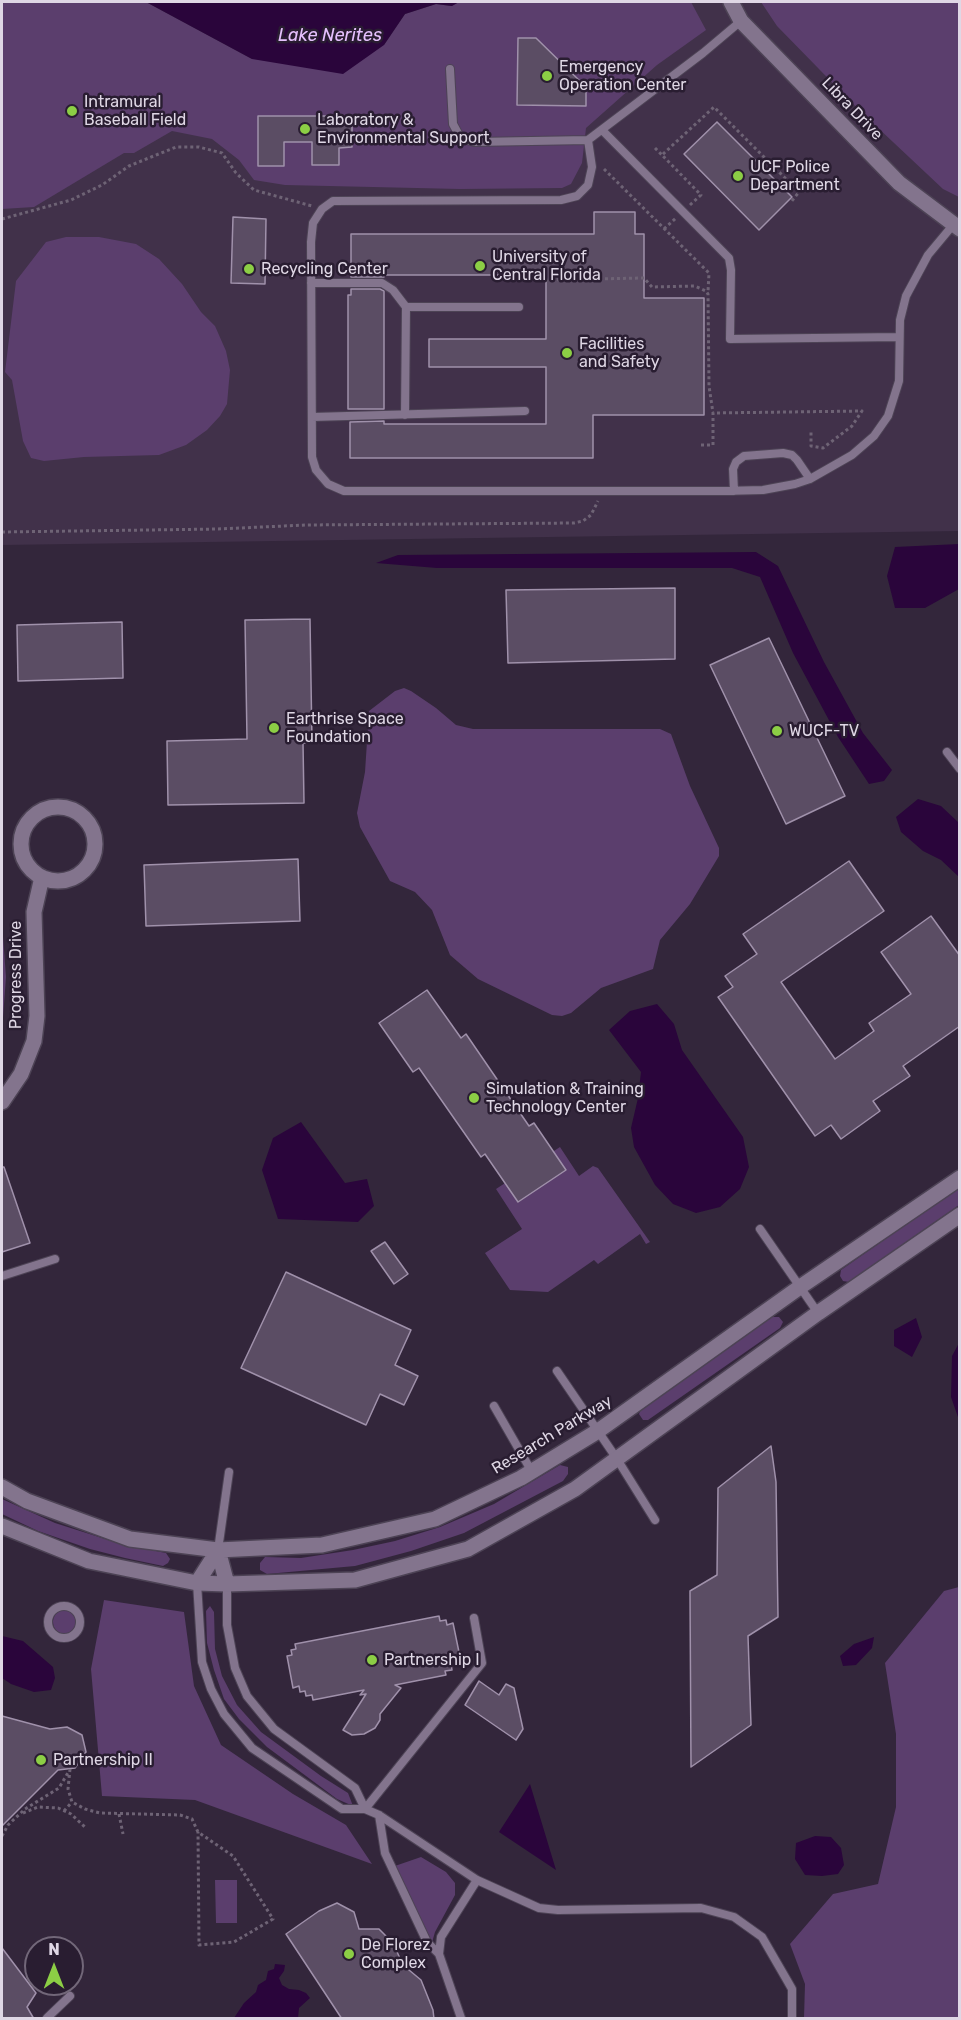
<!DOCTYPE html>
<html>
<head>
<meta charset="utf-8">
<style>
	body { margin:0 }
	#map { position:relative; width:961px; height:2020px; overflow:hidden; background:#33263b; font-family:Rubik,sans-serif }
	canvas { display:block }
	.frame { position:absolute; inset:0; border:3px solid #dfd7e5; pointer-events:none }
	.north { position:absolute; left:24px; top:1936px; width:60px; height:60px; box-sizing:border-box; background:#291d31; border:2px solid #726779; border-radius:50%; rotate:0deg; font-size:16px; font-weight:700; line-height:24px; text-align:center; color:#dfd7e5 }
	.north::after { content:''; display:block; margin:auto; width:21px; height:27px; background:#8cce45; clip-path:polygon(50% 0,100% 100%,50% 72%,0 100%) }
</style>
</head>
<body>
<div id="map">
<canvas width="961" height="2020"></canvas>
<div class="frame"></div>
<div class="north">N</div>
</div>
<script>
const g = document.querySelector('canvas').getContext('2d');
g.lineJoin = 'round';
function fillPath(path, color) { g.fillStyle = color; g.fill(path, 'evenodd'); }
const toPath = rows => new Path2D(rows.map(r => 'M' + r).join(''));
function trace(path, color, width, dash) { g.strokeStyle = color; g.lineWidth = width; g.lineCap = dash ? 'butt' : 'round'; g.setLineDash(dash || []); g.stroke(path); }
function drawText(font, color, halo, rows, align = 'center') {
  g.font = font + ' Rubik,sans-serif'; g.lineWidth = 5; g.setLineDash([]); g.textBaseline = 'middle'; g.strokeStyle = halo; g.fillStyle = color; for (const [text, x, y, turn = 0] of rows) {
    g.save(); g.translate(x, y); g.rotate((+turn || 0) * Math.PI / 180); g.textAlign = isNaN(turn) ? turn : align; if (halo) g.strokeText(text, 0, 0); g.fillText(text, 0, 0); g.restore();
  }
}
const built = toPath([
	[2,2,959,2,959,531,2,545]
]);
const green = toPath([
	[2,2,146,2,252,59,384,45,405,14,436,4,451,6,459,2,691,2,706,30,657,65,586,128,582,163,571,184,562,188,460,189,285,185,254,180,239,160,212,139,172,131,134,153,124,153,34,207,2,209],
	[761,2,959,2,959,197,943,189,860,111,777,26],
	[66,237,99,237,136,244,159,259,182,284,201,312,215,326,226,351,230,370,227,404,220,416,207,430,186,445,159,455,84,457,44,461,31,458,23,441,12,380,5,372,16,281,46,242],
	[404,688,411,691,436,708,456,725,473,729,660,729,671,734,690,786,719,848,719,856,690,904,660,940,653,969,601,988,571,1013,562,1016,552,1015,478,979,450,955,432,910,415,892,390,881,360,827,357,813,365,772,369,711,395,691],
	[2,923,6,977,2,1031],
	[560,1147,579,1176,593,1166,598,1168,650,1242,646,1244,640,1234,598,1264,594,1260,548,1292,510,1290,485,1253,522,1229,496,1189],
	[959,1187,959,1205,849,1282,843,1281,840,1276,841,1270],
	[772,1317,779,1317,783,1322,780,1328,648,1420,643,1420,639,1414,642,1407],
	[560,1465,568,1467,568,1474,563,1481,464,1533,411,1551,355,1566,267,1574,260,1570,260,1563,265,1557,301,1558,353,1550,395,1541,440,1527,494,1504],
	[2,1499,55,1523,121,1544,166,1553,170,1559,168,1563,163,1566,125,1558,90,1549,38,1531,2,1514],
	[959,1587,959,2018,804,2018,805,1984,790,1944,833,1894,878,1884,896,1807,896,1734,885,1663,944,1591],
	[104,1600,184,1612,194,1686,221,1745,293,1794,346,1825,372,1864,195,1800,102,1796,91,1669],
	[210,1606,214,1612,215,1649,222,1676,237,1705,261,1732,321,1776,348,1793,353,1806,337,1799,267,1747,239,1719,224,1699,214,1670,207,1643,206,1611],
	'53 1622a12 12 0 1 1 24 0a12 12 0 1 1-24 0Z',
	[421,1857,446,1872,455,1883,455,1895,435,1932,431,1946,392,1867],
	[215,1880,237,1880,237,1923,216,1923]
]);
const water = toPath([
	[146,2,459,2,452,6,436,4,405,14,384,45,343,74,252,59],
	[959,544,959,589,925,608,895,608,887,576,895,547],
	[756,552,778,566,824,662,863,733,892,770,884,781,869,784,838,737,793,653,760,577,732,568,437,568,376,563,398,555],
	[918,799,941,806,959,823,959,877,941,860,923,851,901,832,896,817],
	[657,1004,674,1024,682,1050,743,1137,749,1167,740,1189,720,1207,696,1213,673,1204,655,1185,634,1147,631,1128,638,1098,641,1072,609,1030,630,1011],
	[301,1122,345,1183,367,1179,374,1206,358,1222,278,1219,262,1170,273,1138],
	[916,1318,922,1337,912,1357,894,1346,894,1330],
	[959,1343,959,1420,951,1397,952,1356],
	[2,1636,23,1641,53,1667,55,1678,51,1690,34,1692,11,1684,2,1678],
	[874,1637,872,1648,856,1665,843,1666,840,1656,854,1644],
	[530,1784,556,1870,499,1832],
	[815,1836,831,1837,841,1848,844,1865,838,1874,822,1876,805,1875,795,1859,796,1843],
	[275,1964,285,1965,284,1971,279,1978,282,1985,289,1989,299,1990,306,1993,310,1998,299,2008,298,2018,234,2018,244,2003,256,1992,258,1985,266,1980,268,1971,274,1969]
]);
const building = toPath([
	[518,38,536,38,586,87,586,106,517,105,518,38],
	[258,116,352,116,352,147,339,148,339,165,312,165,312,142,284,142,284,166,258,166,258,116],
	[717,122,792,197,759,230,684,154,717,122],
	[594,212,635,212,635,234,644,234,644,298,704,298,704,415,593,415,593,458,350,458,350,422,384,421,384,424,546,424,546,367,429,367,429,339,546,339,546,275,384,275,384,277,351,277,351,234,594,234,594,212],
	[233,217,266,219,265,284,231,283,233,217],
	[351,289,380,289,384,291,384,409,348,409,348,295,351,295,351,289],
	[675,588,675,659,508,663,506,590,675,588],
	[310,619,312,743,303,743,304,803,168,805,167,741,247,739,245,620,310,619],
	[122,622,123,678,18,681,17,625,122,622],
	[769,638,845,796,786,824,710,665,769,638],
	[298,859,300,921,146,926,144,865,298,859],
	[849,861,884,911,781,982,835,1059,874,1031,869,1023,911,994,881,952,931,916,960,956,960,1026,903,1066,910,1076,873,1101,880,1111,841,1139,831,1125,815,1136,718,997,733,987,725,976,757,954,743,934,849,861],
	[427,990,461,1038,466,1034,529,1126,534,1123,566,1170,518,1202,485,1154,481,1157,419,1068,413,1072,379,1023,427,990],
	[2,1167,4,1167,30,1243,2,1252,2,1167],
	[385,1242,408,1274,394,1284,371,1251,385,1242],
	[286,1272,411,1330,395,1365,418,1376,404,1405,380,1394,366,1425,241,1368,286,1272],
	[771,1446,776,1482,778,1617,748,1636,751,1725,691,1767,690,1591,717,1575,718,1488,771,1446],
	[439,1616,440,1621,446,1620,447,1625,453,1623,460,1657,455,1657,456,1663,451,1664,452,1670,445,1671,446,1675,395,1685,401,1688,380,1714,380,1720,375,1728,364,1734,352,1735,343,1730,366,1694,360,1695,364,1690,313,1700,312,1695,306,1696,305,1691,300,1692,299,1686,293,1688,287,1656,292,1655,291,1650,296,1649,295,1644,439,1616],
	[479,1681,499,1695,506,1684,514,1688,523,1729,516,1740,465,1705,479,1681],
	[2,1716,50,1729,67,1727,82,1735,86,1752,75,1768,58,1770,2,1826,2,1716],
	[337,1903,354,1912,359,1929,379,1929,393,1943,403,1965,421,1980,433,2010,434,2019,342,2019,286,1934,319,1911,337,1903],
	[2,1948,36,1993,27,2007,34,2019,2,2019,2,1948]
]);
const path = toPath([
	[655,148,662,155],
	[604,169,709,273,708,292],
	[690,205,701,195,662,155,714,107,799,192,791,202],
	[2,219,71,200,102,185,129,166,176,147,199,147,222,153,236,173,254,190,312,206],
	[664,229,676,218],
	[545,280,644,278,652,287,695,286,706,291,708,294,709,386,713,413],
	[701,445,713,445,713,413,862,411,852,426,823,448,811,446,811,430],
	[2,532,218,529,306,525,574,523,583,521,591,515,598,501],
	[70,1769,68,1789,72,1802,85,1809,100,1813,180,1815,192,1819,198,1832,233,1856,273,1919,234,1942,199,1945,198,1832],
	[64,1811,72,1802],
	[23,1813,38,1807,58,1808,71,1814,86,1828],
	[119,1814,123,1834],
	[2,1836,8,1825,25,1809,59,1788,69,1771]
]);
const service = toPath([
	[450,69,453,124,460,137,464,139,474,142,588,140,703,53,741,21],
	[602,130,729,258,731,270,730,339,899,337],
	[588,140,592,167,588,185,577,196,561,200,333,201,322,209,313,223,311,242,312,457,316,470,328,484,344,491,722,491,763,490,795,484,810,479,852,455,874,436,888,416,899,381,900,320,906,296,928,255,953,225],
	[311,283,382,283,393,290,406,307],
	[405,415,406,307,519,307],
	[312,417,525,411],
	[734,491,733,469,736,462,744,456,783,453,792,455,797,460,810,479],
	[947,752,960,769],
	[760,1229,818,1313],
	[2,1276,55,1259],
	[557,1371,617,1459,655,1520],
	[494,1406,532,1472],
	[218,1550,229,1472],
	[197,1583,202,1662,211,1689,224,1714,252,1748,342,1809,365,1809,379,1815,477,1880,539,1908,558,1910,701,1908,734,1917,762,1937,788,1982,792,1989,792,2018],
	[227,1584,227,1625,235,1668,247,1696,274,1729,355,1788,365,1809],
	'48 1622a16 16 0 1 1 32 0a16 16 0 1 1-32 0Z',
	[365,1809,482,1663,474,1618],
	[379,1815,385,1853,427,1942,439,1954,461,2018],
	[439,1954,441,1937,477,1880],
	[47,2018,70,1996]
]);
const minor = toPath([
	[731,2,741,21,899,183,960,229],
	'21 844a37 37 0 1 1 74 0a37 37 0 1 1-74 0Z',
	[2,1102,21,1074,34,1041,37,1016,34,912,42,877],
	[2,1487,27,1501,130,1539,218,1550,322,1545,435,1519,521,1478,598,1431,800,1287,960,1178],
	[2,1526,89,1561,197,1583,227,1584,355,1580,468,1549,575,1489,818,1313,960,1215],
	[218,1550,227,1584],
	[197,1583,218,1550]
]);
const markers = [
	[547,76,6,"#8cce45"],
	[72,111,6,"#8cce45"],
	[305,129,6,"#8cce45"],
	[738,176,6,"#8cce45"],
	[480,266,6,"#8cce45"],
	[249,269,6,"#8cce45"],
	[567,353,6,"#8cce45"],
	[274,728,6,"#8cce45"],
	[777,731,6,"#8cce45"],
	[474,1098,6,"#8cce45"],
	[372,1660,6,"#8cce45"],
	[41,1760,6,"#8cce45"],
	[349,1954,6,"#8cce45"]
];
const poiNames = [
	["Emergency",559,67],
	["Operation Center",559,85],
	["Intramural",84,102],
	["Baseball Field",84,120],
	["Laboratory &",317,120],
	["Environmental Support",317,138],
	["UCF Police",750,167],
	["Department",750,185],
	["University of",492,257],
	["Central Florida",492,275],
	["Recycling Center",261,269],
	["Facilities",579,344],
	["and Safety",579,362],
	["Earthrise Space",286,719],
	["Foundation",286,737],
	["WUCF-TV",789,731],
	["Simulation & Training",486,1089],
	["Technology Center",486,1107],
	["Partnership I",384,1660],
	["Partnership II",53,1760],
	["De Florez",361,1945],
	["Complex",361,1963]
];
const streetNames = [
	["Libra Drive",852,109,46],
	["Progress Drive",16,975,-90],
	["Research Parkway",552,1435,-31]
];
const waterNames = [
	["Lake Nerites",330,36]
];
fillPath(built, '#41314a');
fillPath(green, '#5b3e6d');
fillPath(water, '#2a053b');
fillPath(building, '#5b4d64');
trace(building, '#a091ab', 1.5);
trace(service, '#4d4355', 10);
trace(minor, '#4d4355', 18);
trace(path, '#6e6375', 3, [3, 3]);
trace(service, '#83748d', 8);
trace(minor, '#83748d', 15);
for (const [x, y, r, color] of markers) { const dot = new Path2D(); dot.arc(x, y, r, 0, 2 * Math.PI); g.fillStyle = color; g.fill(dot); trace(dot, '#291d31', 2); }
drawText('16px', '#dfd7e5', '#291d31', poiNames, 'left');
drawText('16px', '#dfd7e5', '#291d31', streetNames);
drawText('italic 18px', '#e5c0fd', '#291d31', waterNames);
</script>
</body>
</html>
